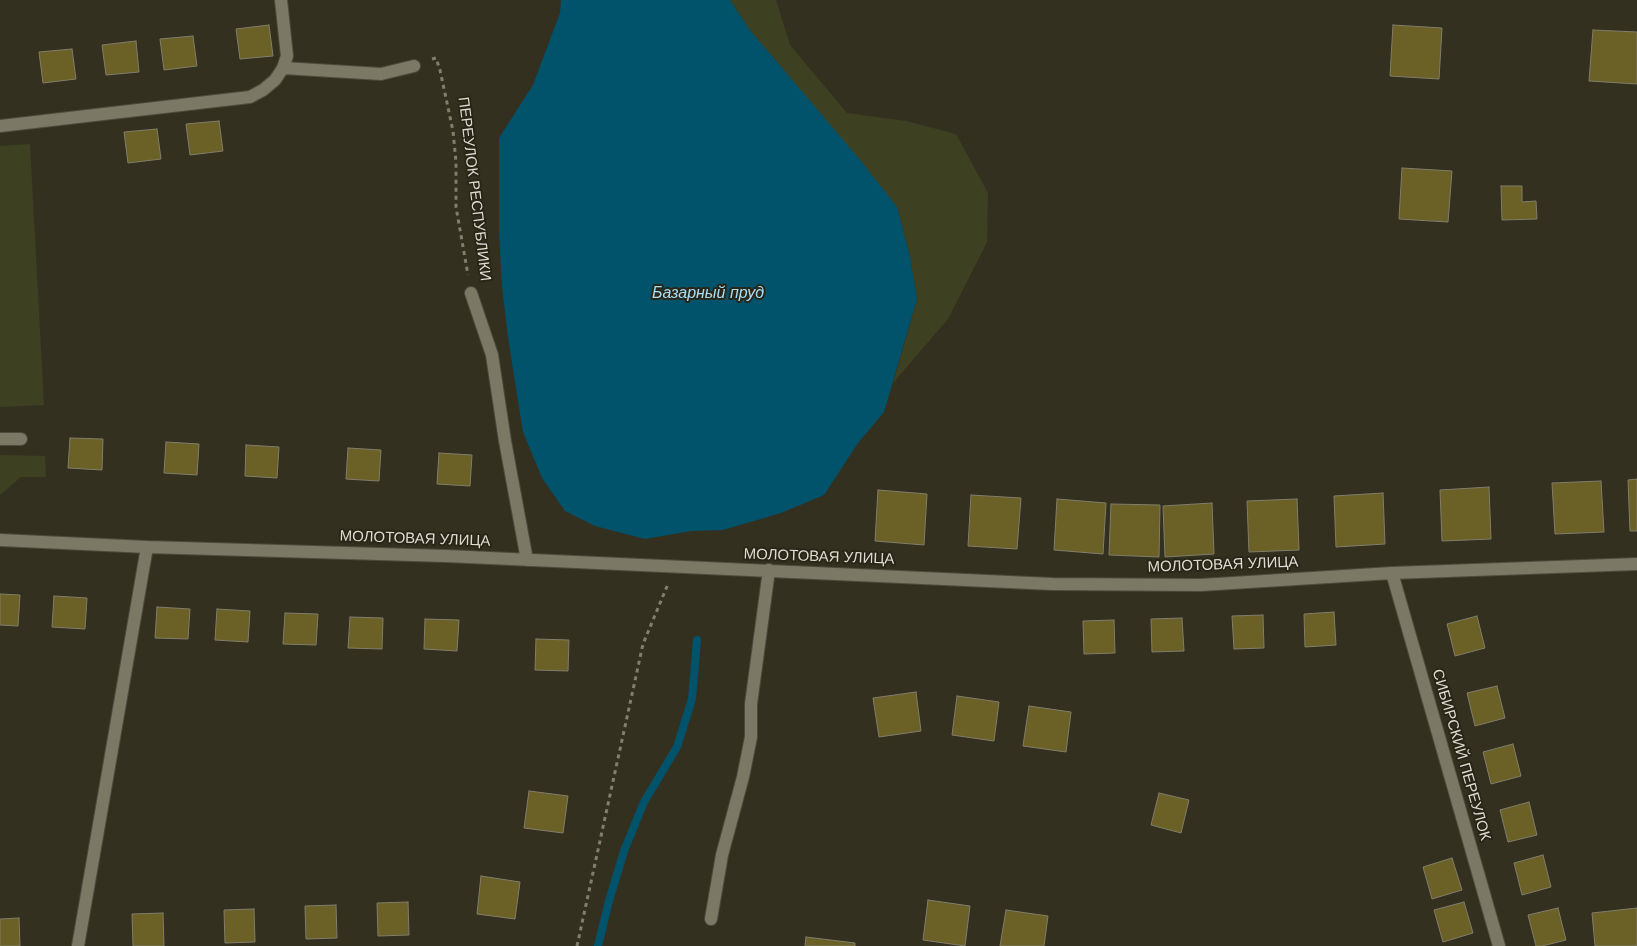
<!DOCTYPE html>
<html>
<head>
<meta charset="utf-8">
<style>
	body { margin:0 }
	canvas { display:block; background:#333020 }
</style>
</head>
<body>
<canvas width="1637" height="946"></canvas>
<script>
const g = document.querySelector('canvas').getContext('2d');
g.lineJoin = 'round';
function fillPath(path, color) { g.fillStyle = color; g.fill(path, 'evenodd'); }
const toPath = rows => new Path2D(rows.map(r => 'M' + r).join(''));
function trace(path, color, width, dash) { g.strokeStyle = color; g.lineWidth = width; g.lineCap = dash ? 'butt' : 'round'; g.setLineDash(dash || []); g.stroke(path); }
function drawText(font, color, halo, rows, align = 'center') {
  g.font = font + ' Arial,sans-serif'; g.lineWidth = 4; g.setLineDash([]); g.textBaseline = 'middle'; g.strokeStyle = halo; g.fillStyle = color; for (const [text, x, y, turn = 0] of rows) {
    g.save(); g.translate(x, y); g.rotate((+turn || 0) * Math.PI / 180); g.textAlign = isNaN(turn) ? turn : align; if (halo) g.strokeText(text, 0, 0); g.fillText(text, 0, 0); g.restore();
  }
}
const green = toPath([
	[730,0,776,0,790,45,847,113,906,121,956,134,988,193,987,242,948,319,893,383,917,299,910,257,897,207,749,29],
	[30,144,44,405,0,407,0,146],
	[0,455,45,456,46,477,21,477,0,495]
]);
const water = toPath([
	[561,0,730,0,749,29,861,161,897,207,910,257,917,299,884,412,858,443,824,495,781,513,723,530,691,531,645,539,595,526,565,511,542,478,523,432,508,338,502,286,499,232,499,138,533,85,560,13]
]);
const stream = toPath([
	[598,946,609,901,624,851,644,802,677,747,692,699,697,640]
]);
const building = toPath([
	[269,25,273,56,240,59,236,29,269,25],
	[1393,25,1442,28,1439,79,1390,76,1393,25],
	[1593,30,1637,32,1637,84,1589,81,1593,30],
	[193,36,197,66,164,70,160,39,193,36],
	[136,41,139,72,106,75,102,45,136,41],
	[72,49,76,79,43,83,39,52,72,49],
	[219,121,223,151,190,155,186,124,219,121],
	[157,129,161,159,128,163,124,132,157,129],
	[1402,168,1452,171,1448,222,1399,219,1402,168],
	[1501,186,1522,186,1522,202,1536,201,1537,219,1502,220,1501,186],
	[70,438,103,439,102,470,68,468,70,438],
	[166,442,199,444,197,475,164,473,166,442],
	[246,445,279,447,277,478,245,476,246,445],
	[348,448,381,450,379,481,346,479,348,448],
	[439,453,472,455,470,486,437,484,439,453],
	[1637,479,1637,531,1630,531,1628,480,1637,479],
	[1601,481,1604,532,1555,534,1552,483,1601,481],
	[1489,487,1491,539,1442,541,1440,490,1489,487],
	[878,490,927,494,924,545,875,541,878,490],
	[1383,493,1385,544,1336,547,1334,496,1383,493],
	[971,495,1021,498,1017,549,968,546,971,495],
	[1057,499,1106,503,1103,554,1054,550,1057,499],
	[1297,499,1299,550,1249,552,1247,501,1297,499],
	[1212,503,1214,554,1165,557,1163,506,1212,503],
	[1111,504,1160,505,1159,557,1109,555,1111,504],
	[0,594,20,595,18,626,0,625,0,594],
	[54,596,87,598,85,629,52,627,54,596],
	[157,607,190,609,188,639,155,638,157,607],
	[217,609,250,611,248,642,215,640,217,609],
	[1334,612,1336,645,1305,647,1304,614,1334,612],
	[285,613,318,614,316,645,283,644,285,613],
	[1263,615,1264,648,1234,649,1232,616,1263,615],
	[1477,616,1485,648,1455,656,1447,624,1477,616],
	[350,617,383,618,382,649,348,648,350,617],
	[1182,618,1184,651,1152,652,1151,619,1182,618],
	[425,619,459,620,457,651,424,649,425,619],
	[1114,620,1115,653,1084,654,1083,621,1114,620],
	[536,639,569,640,568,671,535,670,536,639],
	[1497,686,1505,718,1475,726,1467,693,1497,686],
	[916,692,921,731,879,737,873,698,916,692],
	[957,696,999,702,994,741,952,735,957,696],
	[1029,706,1071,712,1066,752,1023,746,1029,706],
	[1513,744,1521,776,1491,784,1483,752,1513,744],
	[529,791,568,796,563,833,524,828,529,791],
	[1159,793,1189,800,1181,833,1151,825,1159,793],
	[1529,802,1537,835,1508,842,1500,810,1529,802],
	[1543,855,1551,887,1522,895,1514,863,1543,855],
	[1452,858,1462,890,1432,899,1423,867,1452,858],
	[481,876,520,882,515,919,477,914,481,876],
	[928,900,970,906,965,946,923,940,928,900],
	[408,902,409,935,378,936,377,903,408,902],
	[1464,902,1473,933,1443,942,1434,910,1464,902],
	[336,905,337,938,306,939,305,906,336,905],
	[1558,908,1566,940,1542,946,1536,946,1528,915,1558,908],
	[1637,908,1637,946,1595,946,1592,913,1637,908],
	[254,909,255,942,225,943,224,910,254,909],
	[1006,910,1048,916,1044,946,1000,946,1006,910],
	[163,913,164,946,133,946,132,914,163,913],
	[19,918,20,946,0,946,0,919,19,918],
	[806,937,855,943,855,946,805,946,806,937]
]);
const path = toPath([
	[432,59,436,58,440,70,453,131,456,162,456,207,468,275],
	[577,946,643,644,668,584]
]);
const minor = toPath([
	[283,68,381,74,414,66],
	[0,126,250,97,263,90,275,80,283,68,287,56,281,0],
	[471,293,492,355,505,441,527,560],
	[0,439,21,439],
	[0,540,147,547,446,556,1052,584,1201,585,1392,573,1637,564],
	[1392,573,1499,946],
	[711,919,722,855,743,777,751,737,751,704,769,570],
	[78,946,147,547]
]);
const streetNames = [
	["ПЕРЕУЛОК РЕСПУБЛИКИ",474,189,83],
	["МОЛОТОВАЯ УЛИЦА",415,539,2],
	["МОЛОТОВАЯ УЛИЦА",819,557,2],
	["МОЛОТОВАЯ УЛИЦА",1223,565,-2],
	["СИБИРСКИЙ ПЕРЕУЛОК",1461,755,74]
];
const waterNames = [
	["Базарный пруд",708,294]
];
fillPath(green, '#3d4021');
fillPath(water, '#01526b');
trace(stream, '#01526b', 8);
fillPath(building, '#6b6026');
trace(building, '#807d6b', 1);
trace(minor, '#4d4b3d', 14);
trace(path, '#807e71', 3, [4, 4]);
trace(minor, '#7b7866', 12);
drawText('15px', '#dddcd2', '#292617', streetNames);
drawText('italic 16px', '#a7def6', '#292617', waterNames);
</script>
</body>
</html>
